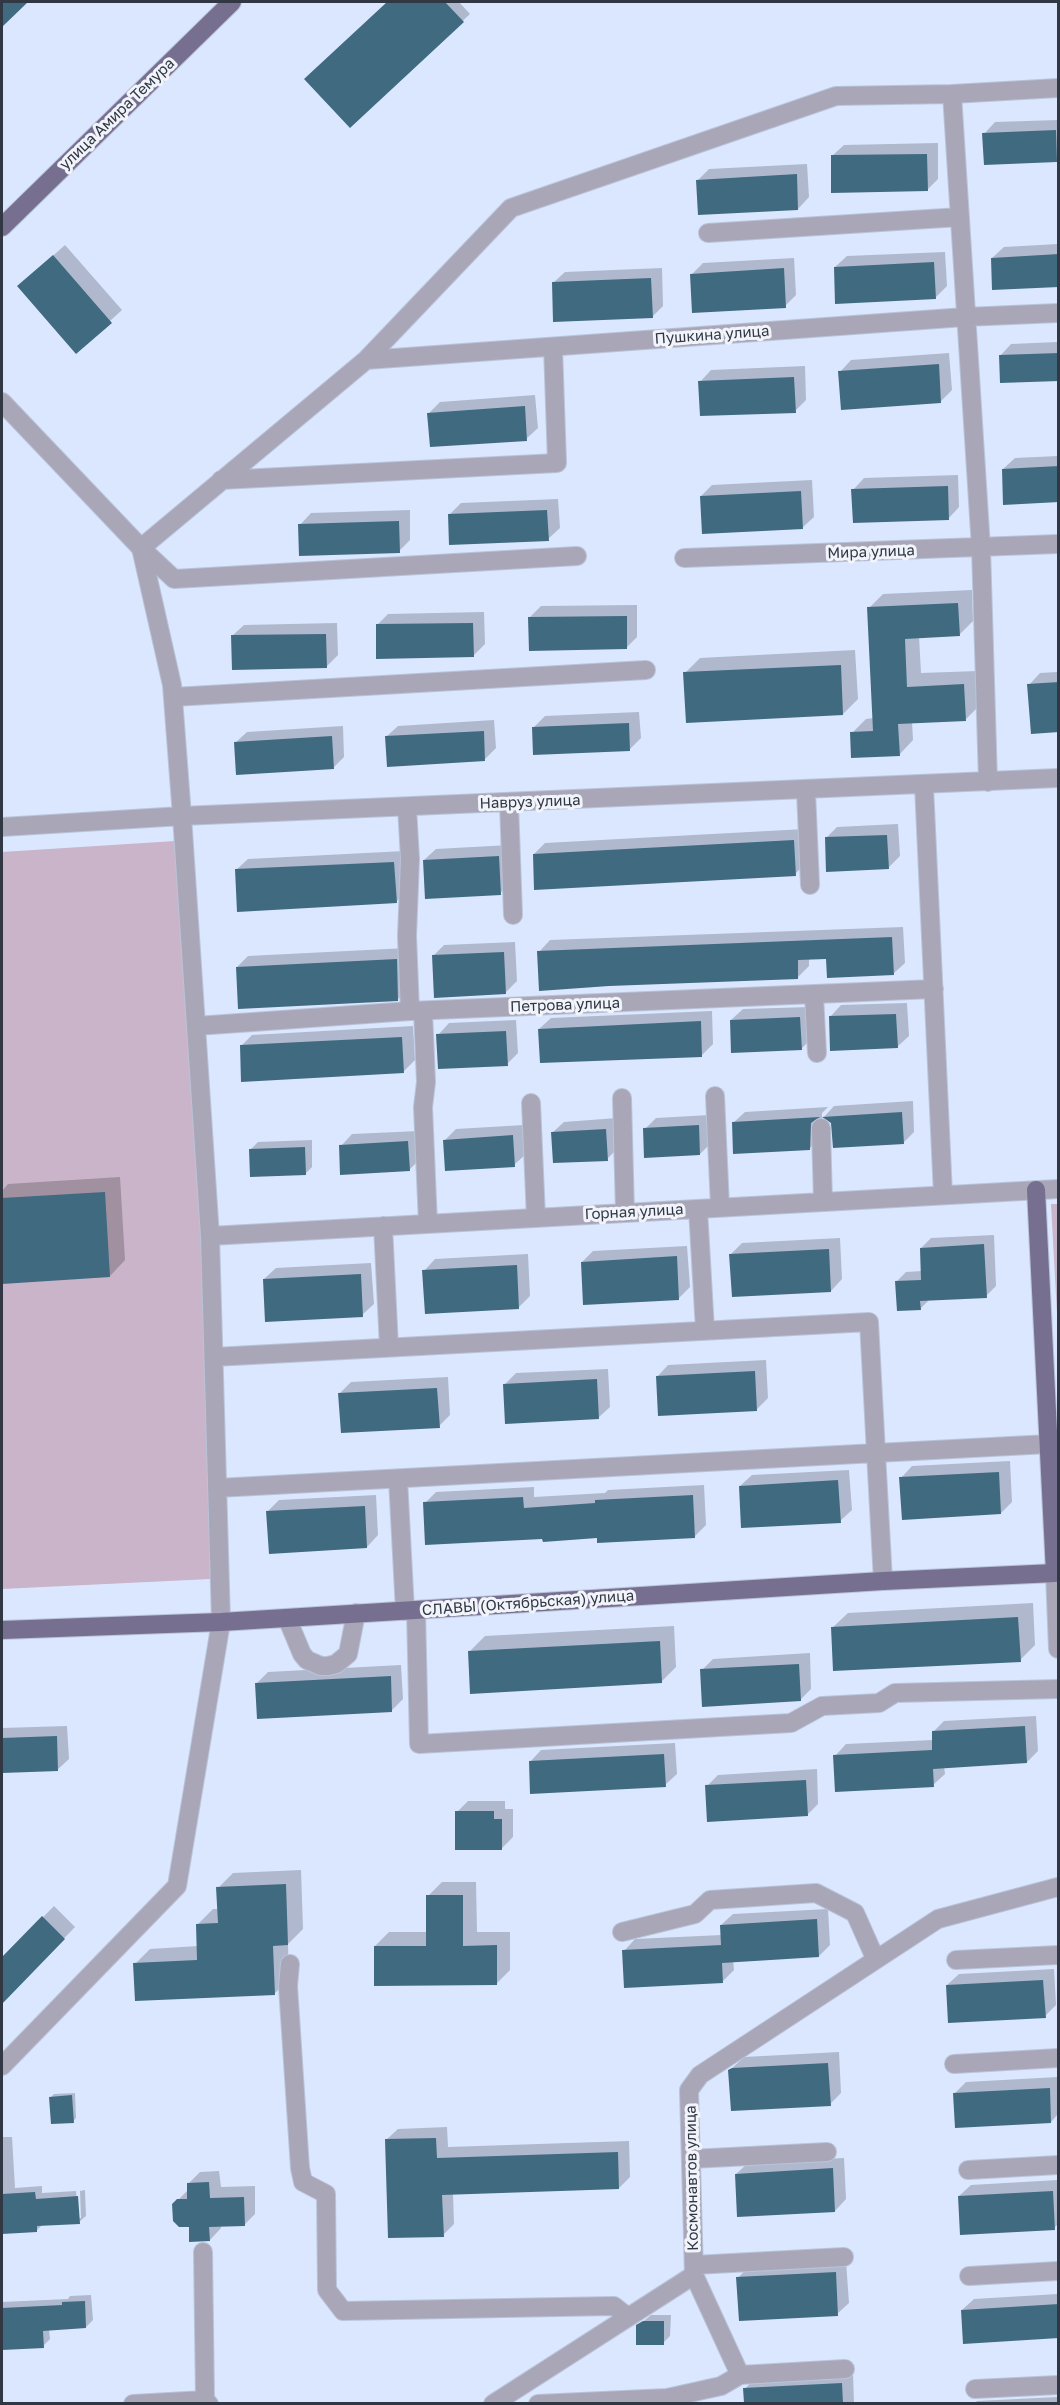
<!DOCTYPE html>
<html>
<head>
<meta charset="utf-8">
<style>
	body { margin:0 }
	#map { position:relative; width:1060px; height:2405px; overflow:hidden; background:#dbe7ff; font-family:"Golos Text",sans-serif }
	canvas { display:block }
	.frame { position:absolute; inset:0; border:3px solid #313743; pointer-events:none }
</style>
</head>
<body>
<div id="map">
<canvas width="1060" height="2405"></canvas>
<div class="frame"></div>
</div>
<script>
const g = document.querySelector('canvas').getContext('2d');
g.lineJoin = 'round';
function fillPath(path, color) { g.fillStyle = color; g.fill(path, 'evenodd'); }
const toPath = rows => new Path2D(rows.map(r => 'M' + r).join(''));
function trace(path, color, width, dash) { g.strokeStyle = color; g.lineWidth = width; g.lineCap = dash ? 'butt' : 'round'; g.setLineDash(dash || []); g.stroke(path); }
function drawText(font, color, halo, rows, align = 'center') {
  g.font = font + ' "Golos Text",sans-serif'; g.lineWidth = 6; g.setLineDash([]); g.textBaseline = 'middle'; g.strokeStyle = halo; g.fillStyle = color; for (const [text, x, y, turn = 0] of rows) {
    g.save(); g.translate(x, y); g.rotate((+turn || 0) * Math.PI / 180); g.textAlign = isNaN(turn) ? turn : align; if (halo) g.strokeText(text, 0, 0); g.fillText(text, 0, 0); g.restore();
  }
}
const green = toPath([
	[175,841,205,1302,210,1579,2,1589,2,852],
	[1051,1204,1058,1204,1058,1332]
]);
const shadow = toPath([
	[2,2,26,2,2,25],
	[389,2,459,2,470,14,350,126,313,72],
	[1058,120,1058,160,985,163,984,134,995,122],
	[938,143,938,179,927,190,832,156,844,145],
	[807,164,809,197,798,209,698,180,709,169],
	[1058,244,1058,285,992,258,1004,247],
	[65,245,122,310,76,352,19,286],
	[945,252,947,286,935,298,835,267,847,256],
	[794,258,796,295,785,306,692,274,703,263],
	[662,268,663,306,652,317,553,283,565,272],
	[1058,342,1058,380,1000,356,1011,344],
	[949,353,952,390,941,401,840,372,851,360],
	[805,366,806,400,795,411,700,382,711,370],
	[535,395,538,428,526,439,429,413,440,402],
	[1058,456,1058,501,1003,469,1015,458],
	[958,475,959,507,948,519,853,490,864,478],
	[812,480,814,517,802,528,701,496,712,485],
	[558,499,560,528,548,539,450,514,461,503],
	[410,510,410,540,399,551,300,525,311,513],
	[972,590,973,621,959,635,919,636,921,673,978,671,980,705,966,719,912,722,913,740,899,755,852,733,866,719,874,718,869,608,883,594],
	[637,605,637,637,626,648,530,617,541,606],
	[484,612,485,644,473,656,377,625,388,614],
	[337,623,338,655,326,667,232,636,244,625],
	[855,650,858,699,843,714,685,673,700,658],
	[1058,672,1058,731,1029,685,1040,673],
	[639,712,641,738,629,750,533,728,545,716],
	[494,720,496,748,485,759,386,737,398,726],
	[343,726,344,757,333,768,235,743,247,732],
	[898,824,900,856,888,868,826,838,837,827],
	[805,829,806,863,795,874,534,854,545,843],
	[510,845,512,882,500,893,424,860,436,849],
	[405,851,407,890,396,902,236,870,248,859],
	[903,927,905,963,893,974,828,958,809,959,809,966,797,978,539,952,550,940],
	[515,942,517,981,506,992,433,956,444,945],
	[407,948,409,988,398,999,237,967,248,956],
	[907,1003,909,1036,897,1047,830,1017,841,1005],
	[811,1007,812,1038,801,1049,731,1020,743,1009],
	[712,1011,713,1044,702,1055,539,1029,551,1018],
	[516,1020,518,1053,507,1064,438,1035,449,1023],
	[413,1026,415,1060,404,1071,241,1046,252,1035],
	[913,1101,914,1132,903,1143,832,1122,824,1117,834,1106],
	[828,1107,822,1113,821,1137,810,1148,733,1123,745,1112],
	[710,1115,711,1143,700,1154,645,1129,656,1118],
	[617,1118,618,1148,607,1159,552,1133,564,1122],
	[524,1125,526,1154,514,1165,445,1140,456,1129],
	[419,1131,420,1159,409,1170,341,1146,352,1134],
	[312,1140,312,1167,305,1174,251,1149,258,1142],
	[120,1177,125,1260,110,1276,2,1282,2,1191,8,1184],
	[994,1235,996,1286,986,1296,930,1299,920,1309,896,1282,906,1272,922,1271,921,1248,931,1238],
	[840,1238,842,1279,831,1291,731,1254,742,1243],
	[687,1246,690,1287,678,1299,582,1262,593,1251],
	[528,1254,530,1296,519,1307,424,1271,435,1259],
	[371,1263,374,1304,362,1315,264,1279,276,1268],
	[766,1360,768,1398,756,1410,657,1377,668,1365],
	[608,1369,610,1407,598,1418,504,1385,516,1373],
	[448,1377,450,1415,439,1426,340,1393,351,1382],
	[1010,1461,1012,1502,1001,1513,901,1478,912,1466],
	[849,1470,852,1510,840,1521,740,1486,752,1475],
	[704,1485,706,1525,694,1537,598,1536,425,1503,436,1492,534,1487,534,1497,605,1493,608,1490],
	[376,1495,378,1535,367,1547,268,1511,279,1500],
	[1033,1603,1035,1645,1020,1660,832,1628,848,1613],
	[674,1626,676,1667,661,1682,470,1651,485,1636],
	[810,1653,811,1689,800,1700,702,1670,713,1659],
	[401,1665,403,1699,392,1710,257,1683,268,1672],
	[1036,1716,1038,1751,1027,1762,944,1766,945,1774,933,1785,835,1756,846,1744,933,1740,933,1732,944,1721],
	[67,1726,69,1759,57,1770,2,1772,2,1728],
	[675,1743,677,1774,665,1785,530,1762,541,1750],
	[817,1769,818,1804,807,1815,707,1786,718,1775],
	[468,1801,505,1801,505,1809,513,1809,513,1837,502,1848,457,1812],
	[301,1870,303,1929,288,1944,289,1979,274,1994,135,1964,150,1949,198,1946,198,1924,213,1909,219,1909,218,1888,233,1873],
	[442,1882,476,1882,477,1932,510,1932,510,1970,496,1984,375,1946,389,1932,428,1932,428,1896],
	[54,1906,75,1927,4,2000,2,1998,2,1959],
	[828,1909,830,1945,819,1956,733,1960,734,1970,722,1982,624,1951,635,1939,722,1935,721,1925,733,1914],
	[1054,1969,1056,2005,1045,2016,947,1985,959,1974],
	[839,2052,841,2093,830,2104,730,2070,744,2057],
	[1058,2077,1058,2114,1051,2122,955,2093,966,2082],
	[75,2093,76,2118,73,2121,51,2097,54,2094],
	[447,2127,448,2147,629,2141,630,2177,619,2188,453,2193,454,2224,443,2235,386,2140,398,2129],
	[2,2137,12,2137,15,2188,42,2186,42,2193,76,2191,78,2218,81,2218,80,2191,85,2190,86,2216,79,2222,43,2224,37,2230,2,2232],
	[844,2158,846,2199,835,2211,736,2174,748,2163],
	[219,2171,221,2187,255,2186,255,2214,244,2225,221,2225,221,2228,210,2240,190,2226,173,2205,188,2190,188,2184,200,2172],
	[1058,2180,1058,2224,1054,2228,959,2196,971,2185],
	[846,2261,849,2303,837,2314,738,2278,749,2266],
	[1058,2294,1058,2337,962,2310,974,2299],
	[91,2295,93,2320,86,2327,49,2329,50,2339,43,2346,2,2348,2,2302,68,2299,70,2296],
	[651,2315,671,2315,670,2336,663,2343,638,2326],
	[853,2372,854,2404,745,2404,745,2389,756,2377],
	[1058,2397,1058,2404,974,2404,977,2401]
]);
const building = toPath([
	[2,2,28,2,2,27],
	[387,2,445,2,464,22,350,128,304,79],
	[1056,130,1057,162,984,165,982,133],
	[927,154,928,191,831,193,831,155],
	[797,174,798,210,698,215,696,180],
	[1059,254,1059,287,992,290,991,258],
	[53,255,112,323,76,354,17,286],
	[934,262,936,299,835,304,834,267],
	[784,268,786,308,692,313,690,274],
	[651,278,653,318,553,322,552,282],
	[1059,353,1059,381,1000,383,999,355],
	[939,364,941,403,841,410,838,371],
	[794,377,796,413,700,416,698,381],
	[525,406,527,441,430,447,427,413],
	[1059,466,1059,502,1003,505,1002,469],
	[948,486,949,520,853,523,851,489],
	[801,491,803,529,702,534,700,496],
	[547,510,549,541,449,545,448,514],
	[399,521,400,553,299,556,298,524],
	[958,603,960,636,905,639,907,687,964,684,966,721,898,724,900,756,851,758,850,732,873,731,867,607],
	[627,616,627,649,529,651,528,617],
	[473,623,474,657,376,659,376,624],
	[326,634,327,668,232,670,231,635],
	[841,665,843,715,686,723,683,672],
	[1059,682,1059,732,1031,734,1027,684],
	[629,723,630,751,533,755,532,727],
	[484,731,485,761,387,767,385,736],
	[332,736,334,769,236,775,234,742],
	[887,835,889,869,826,872,825,837],
	[794,840,796,876,534,890,533,854],
	[499,856,501,895,425,899,423,860],
	[394,862,397,903,237,912,235,869],
	[892,937,894,975,827,978,826,959,798,960,798,979,609,986,539,991,537,951],
	[504,952,506,994,434,998,432,955],
	[397,959,398,1001,238,1009,236,967],
	[896,1014,898,1048,830,1051,829,1016],
	[800,1017,802,1050,731,1053,730,1020],
	[701,1021,702,1057,540,1063,538,1029],
	[506,1031,508,1066,438,1069,436,1034],
	[402,1037,404,1073,241,1082,240,1045],
	[902,1112,904,1144,833,1148,831,1123,822,1117],
	[820,1117,811,1123,810,1150,733,1154,732,1122],
	[699,1125,700,1155,644,1158,643,1128],
	[606,1129,608,1161,553,1163,551,1132],
	[513,1135,515,1167,445,1171,443,1140],
	[408,1141,410,1171,340,1175,339,1145],
	[305,1147,306,1175,250,1177,249,1149],
	[105,1192,110,1277,2,1284,2,1198],
	[984,1244,987,1298,920,1301,921,1310,897,1311,895,1281,921,1280,920,1248],
	[829,1249,831,1292,732,1297,729,1254],
	[677,1256,679,1300,583,1305,581,1262],
	[517,1265,519,1309,425,1314,422,1270],
	[361,1274,363,1317,265,1322,263,1279],
	[755,1371,757,1411,658,1416,656,1376],
	[597,1379,599,1419,505,1424,503,1384],
	[437,1388,440,1428,341,1433,338,1393],
	[999,1472,1001,1514,902,1520,899,1477],
	[838,1480,841,1523,741,1528,739,1486],
	[693,1495,695,1538,597,1543,597,1538,543,1542,542,1539,425,1545,423,1502,523,1497,524,1508,595,1503,595,1500],
	[365,1506,367,1548,269,1554,266,1511],
	[1018,1617,1021,1662,833,1671,831,1627],
	[660,1641,662,1683,470,1694,468,1651],
	[799,1664,801,1701,702,1707,700,1669],
	[391,1676,392,1712,257,1719,255,1683],
	[1025,1726,1027,1763,933,1769,934,1787,835,1792,833,1755,932,1750,932,1731],
	[57,1736,58,1771,2,1773,2,1738],
	[664,1754,666,1787,530,1794,529,1761],
	[806,1780,808,1816,707,1822,705,1785],
	[455,1811,494,1811,494,1819,502,1819,502,1850,455,1850],
	[286,1884,288,1945,273,1946,275,1995,135,2001,133,1963,197,1960,196,1924,218,1923,216,1887],
	[426,1895,463,1895,463,1946,497,1945,497,1985,374,1986,374,1946,426,1946],
	[42,1916,65,1939,2,2004,2,1957],
	[817,1919,819,1957,722,1963,723,1983,624,1988,622,1950,721,1945,720,1925],
	[1043,1980,1046,2018,948,2023,946,1985],
	[828,2063,831,2106,731,2111,728,2070,732,2068],
	[1050,2088,1051,2123,955,2128,953,2093],
	[72,2095,74,2123,51,2124,49,2097],
	[436,2138,437,2158,618,2152,619,2189,442,2195,444,2237,388,2238,385,2139],
	[833,2168,835,2212,737,2217,735,2174],
	[209,2182,210,2198,244,2197,245,2226,209,2227,210,2241,189,2242,189,2227,179,2227,173,2221,172,2204,177,2199,187,2199,187,2183],
	[1053,2191,1055,2230,960,2235,958,2196],
	[35,2192,36,2199,78,2196,80,2224,37,2226,37,2232,2,2234,2,2194],
	[836,2272,838,2316,739,2321,736,2277],
	[85,2301,86,2328,43,2331,44,2348,2,2350,2,2308,62,2305,62,2302],
	[1059,2304,1059,2338,963,2344,961,2310],
	[643,2321,664,2321,664,2345,636,2345,636,2325],
	[842,2383,843,2403,744,2403,743,2388]
]);
const minor = toPath([
	[952,94,981,548,988,782],
	[708,233,960,217],
	[366,360,965,317,1058,313],
	[2,402,141,548,174,579,577,556],
	[221,480,557,463,553,347],
	[141,548,366,360,511,208,836,96,952,94,1058,88],
	[684,558,1058,544],
	[173,697,646,670],
	[924,786,943,1195],
	[806,791,810,885],
	[509,803,513,915],
	[407,807,410,859,407,936,410,1011],
	[2,827,182,816,1058,778],
	[814,995,817,1053],
	[423,1011,426,1082,423,1107,428,1224],
	[196,1026,410,1011,934,989],
	[715,1096,720,1207],
	[622,1098,625,1213],
	[531,1103,536,1218],
	[821,1128,823,1202],
	[698,1209,705,1330],
	[383,1226,389,1347],
	[210,1236,1058,1189],
	[214,1357,869,1322,876,1453,1049,1444],
	[398,1479,405,1611],
	[217,1488,876,1453,883,1581],
	[1058,1573,1055,1573,1058,1649],
	[416,1610,419,1744,791,1723,822,1706,879,1703,895,1693,1058,1689],
	[287,1618,302,1654,307,1660,321,1666,328,1666,336,1664,348,1654,356,1613],
	[622,1932,695,1914,710,1900,816,1893,855,1913,875,1958],
	[956,1960,1058,1955],
	[290,1964,288,1986,300,2168,303,2182,326,2194,327,2290,343,2311,614,2306,628,2317],
	[954,2064,1058,2058],
	[2,2066,177,1886,221,1622,210,1236,182,816,172,685,141,548],
	[691,2159,827,2152],
	[968,2170,1058,2165],
	[203,2252,205,2400,209,2404],
	[694,2265,844,2257],
	[694,2275,740,2375],
	[969,2276,1058,2271],
	[975,2389,1058,2385],
	[133,2404,205,2400],
	[493,2404,694,2275,689,2090,700,2075,938,1919,1058,1887],
	[538,2404,667,2398,721,2386,740,2375,845,2369]
]);
const major = toPath([
	[2,227,232,2],
	[2,1630,221,1622,883,1581,1055,1573,1036,1190]
]);
const streetNames = [
	["улица Амира Темура",117,114,-44],
	["Пушкина улица",712,335,-4],
	["Мира улица",871,552,-2],
	["Навруз улица",530,802,-2],
	["Петрова улица",565,1005,-2],
	["Горная улица",634,1212,-3],
	["СЛАВЫ (Октябрьская) улица",528,1603,-4],
	["Космонавтов улица",692,2178,-91]
];
fillPath(green, '#c9b4c9');
fillPath(shadow, '#0003');
fillPath(building, '#406a80');
trace(minor, '#b9c4d9', 20);
trace(major, '#b9c4d9', 20);
trace(minor, '#a9a6b8', 18);
trace(major, '#766f8f', 18);
drawText('15px', '#313743', '#f1f4fa', streetNames);
</script>
</body>
</html>
